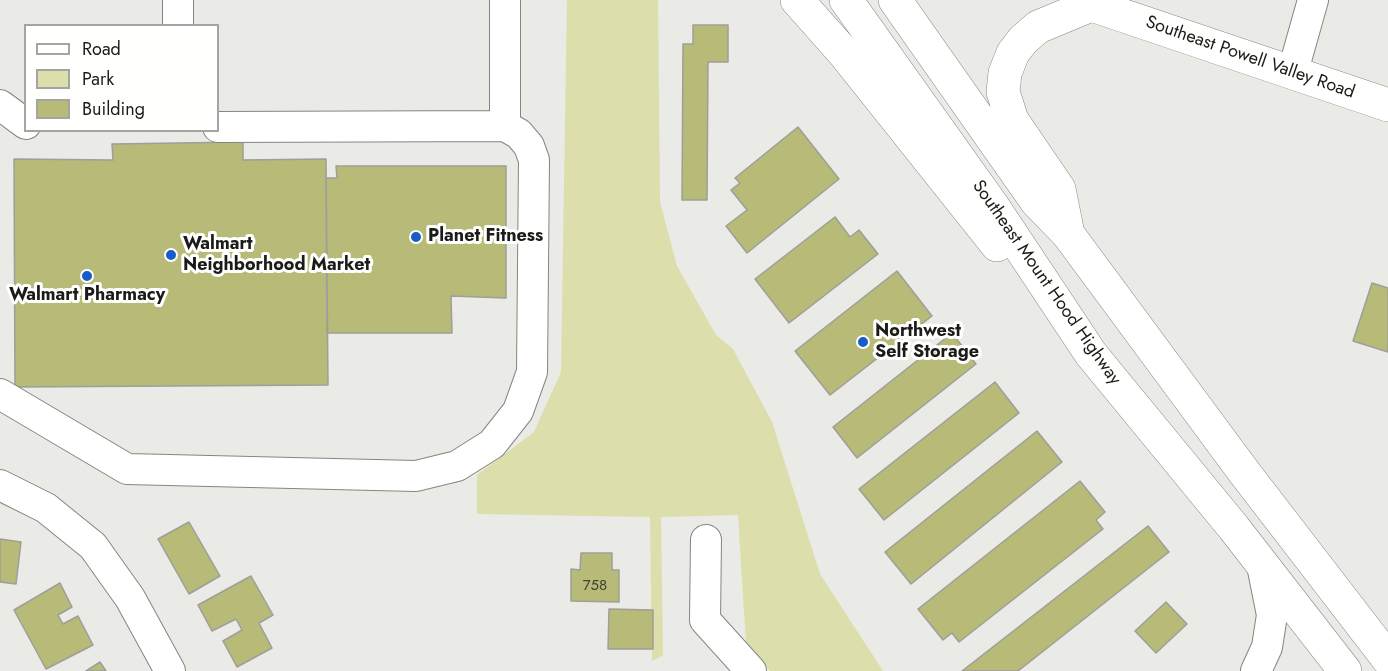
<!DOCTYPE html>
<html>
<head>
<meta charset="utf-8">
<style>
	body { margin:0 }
	#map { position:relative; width:1388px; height:671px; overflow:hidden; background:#eaeae6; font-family:Jost,sans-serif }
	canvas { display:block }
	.legend { position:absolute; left:24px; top:24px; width:195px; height:108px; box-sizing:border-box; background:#fffffe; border:2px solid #a4a4a2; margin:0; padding:8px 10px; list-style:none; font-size:18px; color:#1b1b19 }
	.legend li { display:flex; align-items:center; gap:12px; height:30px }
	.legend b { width:30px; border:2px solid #a4a4a2 }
</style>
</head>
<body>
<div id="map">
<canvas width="1388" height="671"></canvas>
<ul class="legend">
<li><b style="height:8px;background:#fff"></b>Road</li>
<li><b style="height:16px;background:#dcdeac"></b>Park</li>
<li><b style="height:16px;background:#b8ba78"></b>Building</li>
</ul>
</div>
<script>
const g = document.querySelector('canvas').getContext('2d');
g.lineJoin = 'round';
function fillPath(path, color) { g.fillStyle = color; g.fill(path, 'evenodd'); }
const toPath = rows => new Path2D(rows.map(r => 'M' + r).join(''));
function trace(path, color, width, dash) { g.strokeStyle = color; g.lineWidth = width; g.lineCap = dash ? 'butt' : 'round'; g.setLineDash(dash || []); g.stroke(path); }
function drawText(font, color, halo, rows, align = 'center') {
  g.font = font + ' Jost,sans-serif'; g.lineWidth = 6; g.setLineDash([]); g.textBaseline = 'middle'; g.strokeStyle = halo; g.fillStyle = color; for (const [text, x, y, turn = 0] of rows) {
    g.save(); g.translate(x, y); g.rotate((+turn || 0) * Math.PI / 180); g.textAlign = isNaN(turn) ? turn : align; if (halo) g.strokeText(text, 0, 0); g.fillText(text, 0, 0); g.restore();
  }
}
const green = toPath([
	[567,0,658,0,660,202,677,266,716,335,733,349,772,422,820,574,883,671,770,671,746,643,738,515,661,517,663,655,652,661,650,517,477,514,477,475,534,432,561,372]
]);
const building = toPath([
	[693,25,728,25,728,62,708,62,707,200,682,200,683,44,693,44,693,25],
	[798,127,839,179,747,253,726,226,747,210,731,190,740,183,735,178,798,127],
	[243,142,243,160,326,159,328,385,15,387,14,159,113,160,112,144,243,142],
	[336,166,506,166,506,298,451,296,452,333,327,333,326,178,337,178,336,166],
	[835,217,850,237,859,230,878,254,789,323,755,279,835,217],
	[897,271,932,316,830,395,795,351,897,271],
	[1372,283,1388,288,1388,352,1353,341,1372,283],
	[952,333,976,364,857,458,833,427,952,333],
	[995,382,1019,413,884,520,859,489,995,382],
	[1037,431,1062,462,911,584,885,552,1037,431],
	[1080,481,1105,512,1096,520,1103,529,959,642,952,633,943,640,918,609,1080,481],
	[189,522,220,576,189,594,158,539,189,522],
	[1148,526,1169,552,1018,671,962,671,1148,526],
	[0,539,21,542,16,584,0,582,0,539],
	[581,553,612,553,612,570,619,570,619,602,571,601,571,569,580,570,581,553],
	[251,576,273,615,259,623,272,648,237,667,223,641,242,630,236,619,212,631,198,605,251,576],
	[60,583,72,607,58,615,63,624,78,616,93,645,46,669,14,610,60,583],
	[1166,602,1187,624,1156,653,1135,631,1166,602],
	[609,609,653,610,653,649,608,649,609,609],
	[100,662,106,671,86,671,100,662]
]);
const minor = toPath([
	[178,0,178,26],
	[1293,71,1313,0],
	[0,105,26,124],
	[218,127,505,126,505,0],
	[0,394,127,469,416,476,457,466,492,444,518,411,532,372,534,160,529,146,519,134,505,126],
	[0,485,46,508,93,546,130,598,170,671],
	[706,540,705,620,751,671],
	[1256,671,1267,647,1272,615,1262,565]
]);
const major = toPath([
	[1077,0,1388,105]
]);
const highway = toPath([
	[797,0,844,53,997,245],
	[846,0,992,205,1091,354,1234,528,1345,671],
	[895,0,1037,202,1068,234,1244,472,1388,659],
	[1068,234,1059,189,1012,120,1003,92,1005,73,1013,53,1023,40,1038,27,1091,5]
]);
const markers = [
	[416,237,6,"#165dc8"],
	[171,255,6,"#165dc8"],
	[87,276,6,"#165dc8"],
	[863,342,6,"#165dc8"]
];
const numberNames = [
	["758",595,586]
];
const streetNames = [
	["Southeast Powell Valley Road",1250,58,19],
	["Southeast Mount Hood Highway",1046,283,55]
];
const poiNames = [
	["Planet Fitness",428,237],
	["Walmart",183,245],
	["Neighborhood Market",183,266],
	["Walmart Pharmacy",87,296,"center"],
	["Northwest",875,332],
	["Self Storage",875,353]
];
fillPath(green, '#dcdeac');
fillPath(building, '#b8ba78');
trace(building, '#9e9e9b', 1.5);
trace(minor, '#858682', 32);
trace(major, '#858682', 34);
trace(highway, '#858682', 34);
trace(minor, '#fff', 30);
trace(major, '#fff', 33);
trace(highway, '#fff', 33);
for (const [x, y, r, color] of markers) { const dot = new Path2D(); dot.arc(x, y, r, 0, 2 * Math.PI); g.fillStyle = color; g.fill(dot); trace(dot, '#fffffe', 2); }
drawText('15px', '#424331', null, numberNames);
drawText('18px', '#1b1b19', '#fffffe', streetNames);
drawText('bold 18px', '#1b1b19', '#fffffe', poiNames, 'left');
</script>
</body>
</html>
